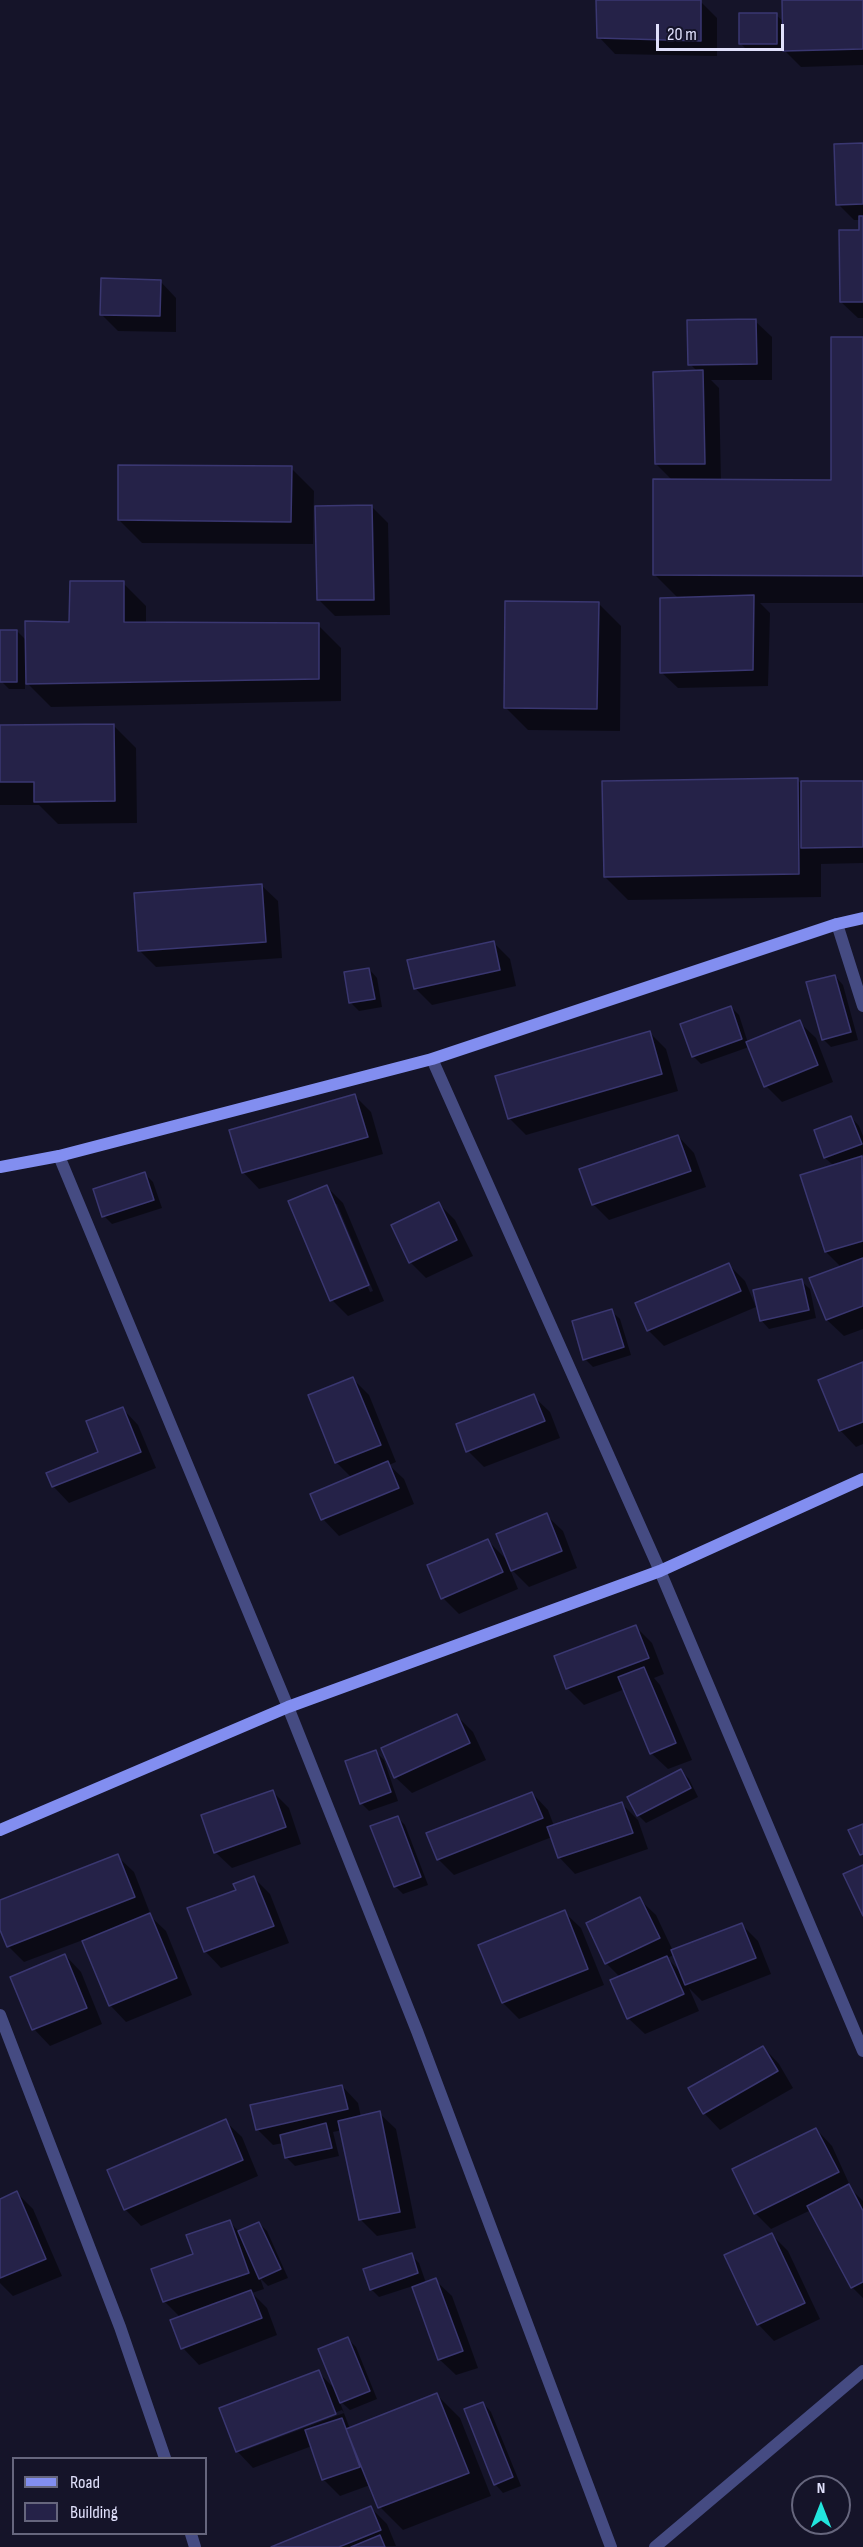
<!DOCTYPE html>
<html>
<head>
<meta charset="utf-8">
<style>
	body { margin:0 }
	#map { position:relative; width:863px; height:2547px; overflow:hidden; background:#151429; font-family:"Sofia Sans Condensed",sans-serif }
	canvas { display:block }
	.legend { position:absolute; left:12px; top:2457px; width:195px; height:78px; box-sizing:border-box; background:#151429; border:2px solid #66667d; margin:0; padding:8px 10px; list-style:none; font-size:18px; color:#e0e0fb }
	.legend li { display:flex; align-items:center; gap:12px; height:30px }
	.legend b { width:30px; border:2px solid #66667d }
	.north { position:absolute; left:791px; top:2475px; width:60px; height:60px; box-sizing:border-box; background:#151429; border:2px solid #66667d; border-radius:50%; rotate:0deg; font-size:16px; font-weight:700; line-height:24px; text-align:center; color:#e0e0fb }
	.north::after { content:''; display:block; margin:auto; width:21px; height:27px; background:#22e5dd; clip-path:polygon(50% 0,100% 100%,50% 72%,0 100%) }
	.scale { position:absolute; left:656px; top:24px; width:128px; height:27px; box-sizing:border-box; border:3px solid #e0e0fb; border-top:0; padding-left:8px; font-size:18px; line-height:21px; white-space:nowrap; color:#e0e0fb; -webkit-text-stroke:4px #151429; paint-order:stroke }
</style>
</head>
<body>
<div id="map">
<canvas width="863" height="2547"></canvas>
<ul class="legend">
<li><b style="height:8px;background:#828ef0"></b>Road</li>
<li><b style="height:16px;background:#252248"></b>Building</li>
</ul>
<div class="north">N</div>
<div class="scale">20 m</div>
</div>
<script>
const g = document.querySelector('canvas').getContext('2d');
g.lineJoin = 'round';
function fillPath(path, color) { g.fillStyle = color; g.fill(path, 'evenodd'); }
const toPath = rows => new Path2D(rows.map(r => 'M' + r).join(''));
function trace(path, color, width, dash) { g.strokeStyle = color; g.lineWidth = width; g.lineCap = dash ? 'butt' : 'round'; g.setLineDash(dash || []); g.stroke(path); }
const shadow = toPath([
	[598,0,701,2,717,18,717,56,615,54,599,37],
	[807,0,863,0,863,65,801,67,785,51,748,51,740,43,776,15,784,22],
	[863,145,863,318,858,318,841,302,861,232,861,220,854,220,838,204],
	[160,281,176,298,176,332,118,331,101,314],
	[755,321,772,337,772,380,711,380,719,388,721,481,832,481,863,338,863,603,760,603,770,613,768,686,678,688,661,672,679,599,654,574,673,481,656,464,698,372,690,364],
	[291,468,314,491,313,544,142,543,119,520],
	[371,506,388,523,390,615,335,616,319,600],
	[123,583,146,606,146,624,318,625,341,648,341,701,51,707,25,681,25,689,9,689,1,681,17,631,27,641,71,624],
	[598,603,621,626,620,731,528,730,505,707],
	[113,725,136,748,137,823,58,824,39,805,0,805,0,727],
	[797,780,803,785,863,782,863,863,821,864,821,897,628,900,605,877],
	[261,885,278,901,282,958,156,967,139,950],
	[494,943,510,959,516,986,432,1005,416,989,409,961],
	[369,969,377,978,382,1007,359,1011,351,1003,345,973],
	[835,976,843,985,858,1040,831,1047,823,1039],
	[731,1007,739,1015,748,1043,799,1022,816,1038,833,1082,782,1102,766,1086,749,1047,701,1064,693,1056],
	[650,1033,666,1049,678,1091,526,1135,509,1118],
	[355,1096,371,1112,383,1154,259,1189,243,1172],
	[851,1117,859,1126,863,1136,863,1154,860,1156,863,1159,863,1329,844,1336,827,1320,811,1279,842,1268,826,1252,834,1166,825,1158,815,1131],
	[678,1136,694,1153,706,1187,609,1220,593,1204],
	[145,1174,153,1182,162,1208,112,1224,104,1216],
	[327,1187,343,1203,384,1301,348,1316,332,1300],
	[333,1204,337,1204,373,1291,370,1292],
	[439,1204,455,1220,473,1256,426,1278,410,1262],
	[729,1265,745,1281,756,1307,664,1346,648,1330],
	[801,1281,810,1289,816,1318,769,1329,761,1320],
	[611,1311,620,1319,631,1355,593,1367,585,1359],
	[863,1364,863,1444,856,1447,840,1430],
	[353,1379,369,1395,396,1462,389,1465,404,1479,414,1504,339,1536,323,1519,312,1494,352,1478,337,1463,310,1396],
	[533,1396,550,1412,560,1438,484,1467,468,1451],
	[122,1408,138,1425,156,1468,69,1503,53,1486,100,1452],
	[546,1515,563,1531,577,1568,529,1587,509,1567,518,1589,459,1614,443,1598,487,1540,509,1562],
	[636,1627,652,1643,664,1674,654,1678,660,1685,692,1760,668,1769,651,1753,625,1689,584,1705,567,1688],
	[457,1716,473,1732,486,1760,412,1793,395,1777],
	[376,1752,384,1760,398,1801,369,1811,361,1803],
	[681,1771,689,1779,698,1797,646,1823,638,1815],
	[273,1792,289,1808,301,1844,232,1868,215,1852],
	[532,1793,548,1810,554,1826,622,1804,638,1820,648,1849,575,1874,559,1857,552,1837,454,1875,438,1859],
	[397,1817,405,1825,428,1885,403,1894,395,1886],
	[117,1856,134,1872,150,1913,148,1914,166,1931,192,1995,126,2022,110,2005,83,1940,24,1962,8,1946,0,1926,0,1901],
	[254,1878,270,1894,289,1943,221,1968,205,1951,237,1891],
	[639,1899,656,1915,673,1951,742,1925,758,1941,771,1974,702,2001,689,1988,699,2011,645,2034,628,2018,621,1978,606,1963],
	[674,1955,681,1972,667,1958],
	[564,1912,581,1928,604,1985,519,2019,503,2003],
	[65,1955,81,1972,102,2024,50,2046,34,2029],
	[763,2047,779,2064,793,2088,720,2130,704,2113],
	[342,2086,358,2103,361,2117,379,2113,396,2129,416,2228,377,2236,360,2219,342,2130,333,2132,339,2156,295,2166,287,2158,283,2143,273,2145,257,2129],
	[225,2121,242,2137,258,2176,141,2226,125,2209],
	[816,2129,832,2146,852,2190,863,2201,863,2298,852,2287,811,2210,771,2229,755,2213],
	[17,2193,33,2209,62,2276,13,2296,0,2283,0,2200],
	[230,2222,239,2232,259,2223,267,2231,288,2278,268,2286,260,2278,264,2289,252,2293,267,2308,277,2335,199,2365,183,2348,181,2318,164,2301],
	[772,2235,788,2251,820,2319,774,2341,758,2324],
	[411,2255,419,2263,426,2283,435,2280,452,2296,478,2368,456,2375,439,2359,413,2286,379,2297,371,2289],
	[348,2339,356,2347,377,2399,350,2410,339,2400,350,2429,437,2395,460,2418,491,2496,403,2530,380,2507,370,2485,340,2496,323,2479,312,2446,253,2468,237,2451,318,2372,336,2390],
	[342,2410,344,2413,243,2451,243,2448],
	[483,2403,491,2412,521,2486,503,2493,495,2484],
	[371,2508,387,2524,396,2546,275,2547]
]);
const building = toPath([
	[596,0,701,0,701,41,597,38,596,0],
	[782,0,863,0,863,49,783,51,782,0],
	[739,13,777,13,777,44,739,44,739,13],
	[863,143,863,204,836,205,834,144,863,143],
	[859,216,863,216,863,302,840,302,839,230,859,230,859,216],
	[101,278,161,280,160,316,100,315,101,278],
	[756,319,757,364,688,365,687,320,756,319],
	[831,337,863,337,863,576,653,575,653,479,831,480,831,337],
	[703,370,705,464,655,464,653,372,703,370],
	[118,465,292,466,291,522,118,520,118,465],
	[372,505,374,600,317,600,315,506,372,505],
	[70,581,124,581,124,622,319,623,319,679,26,684,25,621,69,622,70,581],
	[754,595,753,670,660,673,660,598,754,595],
	[505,601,599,602,597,709,504,708,505,601],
	[0,630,17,630,17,682,0,682,0,630],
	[114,724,115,801,34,802,34,782,0,782,0,725,114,724],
	[798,778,799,874,604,877,602,781,798,778],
	[801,781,863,781,863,847,801,848,801,781],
	[262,884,266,942,138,951,134,893,262,884],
	[494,941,500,970,414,989,407,960,494,941],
	[369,968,375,999,349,1003,344,972,369,968],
	[835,975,851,1032,822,1040,806,982,835,975],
	[731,1006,742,1039,692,1057,680,1024,731,1006],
	[800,1020,818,1065,764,1087,746,1042,800,1020],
	[650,1031,662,1074,508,1119,495,1076,650,1031],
	[355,1094,368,1137,242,1173,229,1130,355,1094],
	[851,1116,862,1144,824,1158,814,1130,851,1116],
	[678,1135,691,1171,592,1205,579,1169,678,1135],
	[862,1156,863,1241,825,1252,800,1175,862,1156],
	[145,1172,154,1200,102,1217,93,1189,145,1172],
	[327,1185,369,1285,330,1301,288,1201,327,1185],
	[439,1202,457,1240,409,1263,391,1225,439,1202],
	[863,1258,863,1306,826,1320,809,1278,863,1258],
	[729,1263,741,1291,647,1331,635,1303,729,1263],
	[802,1279,809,1310,760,1321,753,1290,802,1279],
	[612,1309,624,1347,583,1360,572,1321,612,1309],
	[863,1362,863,1422,839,1431,818,1380,863,1362],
	[353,1377,381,1445,335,1463,308,1395,353,1377],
	[534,1394,545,1421,466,1452,456,1424,534,1394],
	[123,1407,141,1452,52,1487,46,1473,98,1452,86,1421,123,1407],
	[388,1461,399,1488,321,1520,310,1494,388,1461],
	[547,1513,562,1551,511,1571,496,1534,547,1513],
	[488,1539,503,1572,441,1599,427,1565,488,1539],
	[636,1625,649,1658,566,1689,554,1656,636,1625],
	[644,1667,676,1743,650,1754,618,1677,644,1667],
	[457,1714,470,1743,394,1778,381,1748,457,1714],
	[376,1750,391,1792,360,1804,345,1761,376,1750],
	[681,1769,691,1788,637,1816,627,1797,681,1769],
	[273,1790,286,1827,214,1853,201,1815,273,1790],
	[532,1792,543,1818,437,1860,426,1833,532,1792],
	[622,1802,633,1833,558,1858,547,1827,622,1802],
	[398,1816,421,1877,394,1887,370,1826,398,1816],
	[863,1824,863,1854,860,1855,848,1830,863,1824],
	[118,1854,135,1897,7,1947,0,1930,0,1900,118,1854],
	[863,1865,863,1916,843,1874,863,1865],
	[254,1876,274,1926,204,1952,187,1908,236,1890,233,1884,254,1876],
	[640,1897,660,1938,605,1964,586,1923,640,1897],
	[565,1910,588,1969,502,2003,478,1945,565,1910],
	[150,1913,177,1978,109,2006,82,1941,150,1913],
	[742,1923,756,1958,685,1985,671,1950,742,1923],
	[65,1954,87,2008,32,2030,10,1977,65,1954],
	[667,1956,684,1994,627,2019,610,1980,667,1956],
	[763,2046,778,2071,703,2114,688,2088,763,2046],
	[342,2085,348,2109,256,2130,250,2105,342,2085],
	[380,2111,400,2212,359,2220,338,2121,380,2111],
	[226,2119,243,2160,124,2210,107,2170,226,2119],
	[326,2123,332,2148,285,2158,280,2135,326,2123],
	[816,2128,839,2172,754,2214,732,2169,816,2128],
	[849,2184,863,2211,863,2282,851,2288,807,2206,849,2184],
	[17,2191,46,2259,0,2278,0,2199,17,2191],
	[230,2220,249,2273,163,2302,151,2269,193,2254,186,2235,230,2220],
	[259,2222,281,2269,259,2279,238,2231,259,2222],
	[772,2233,805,2303,757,2325,724,2255,772,2233],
	[412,2253,418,2273,370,2290,363,2269,412,2253],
	[436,2278,463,2351,438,2360,412,2287,436,2278],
	[251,2290,262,2318,181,2349,170,2320,251,2290],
	[348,2337,370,2391,340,2403,318,2349,348,2337],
	[319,2370,336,2414,236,2452,219,2408,319,2370],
	[437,2393,469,2473,378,2508,346,2429,437,2393],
	[483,2402,513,2477,494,2485,464,2409,483,2402],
	[342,2418,360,2467,322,2480,305,2430,342,2418],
	[371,2506,381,2530,339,2547,271,2547,371,2506],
	[380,2535,385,2547,351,2547,380,2535]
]);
const street = toPath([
	[837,924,863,1006],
	[432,1059,660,1571,863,2051],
	[59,1156,288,1707,417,2031,611,2547],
	[0,2015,120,2327,165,2458],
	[191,2534,195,2547],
	[655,2547,863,2371]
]);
const secondary = toPath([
	[0,1167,59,1156,432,1059,837,924,863,918],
	[0,1830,288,1707,660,1571,863,1479]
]);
fillPath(shadow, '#0007');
fillPath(building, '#252248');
trace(building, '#3a3771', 1.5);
trace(street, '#454b82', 12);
trace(secondary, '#828ef0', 12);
</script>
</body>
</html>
